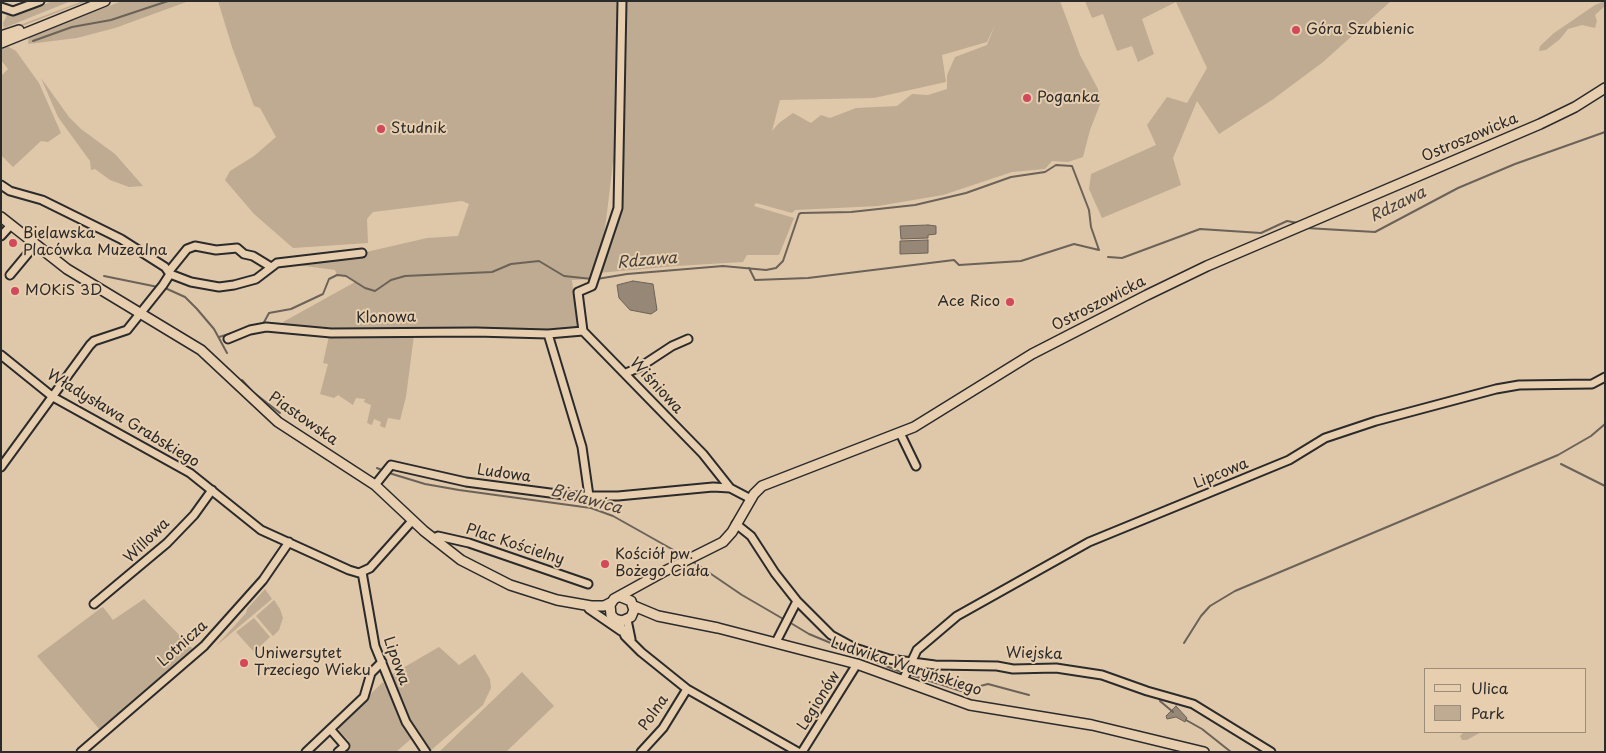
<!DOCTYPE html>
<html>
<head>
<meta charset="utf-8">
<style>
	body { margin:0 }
	#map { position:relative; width:1606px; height:753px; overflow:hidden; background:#dfc7aa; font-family:"Playpen Sans",sans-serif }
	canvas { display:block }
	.frame { position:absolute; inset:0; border:2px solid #2b2b2b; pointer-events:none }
	.legend { position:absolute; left:1424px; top:668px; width:162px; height:65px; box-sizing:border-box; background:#e7ceaf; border:1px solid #9c8d7a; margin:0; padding:6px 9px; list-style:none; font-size:15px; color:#2b2b2b }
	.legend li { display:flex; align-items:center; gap:10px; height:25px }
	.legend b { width:25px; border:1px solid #9c8d7a }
</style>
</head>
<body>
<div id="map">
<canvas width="1606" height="753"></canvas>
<div class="frame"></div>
<ul class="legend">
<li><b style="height:6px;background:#e7ceaf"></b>Ulica</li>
<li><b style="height:14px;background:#beab92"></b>Park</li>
</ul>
</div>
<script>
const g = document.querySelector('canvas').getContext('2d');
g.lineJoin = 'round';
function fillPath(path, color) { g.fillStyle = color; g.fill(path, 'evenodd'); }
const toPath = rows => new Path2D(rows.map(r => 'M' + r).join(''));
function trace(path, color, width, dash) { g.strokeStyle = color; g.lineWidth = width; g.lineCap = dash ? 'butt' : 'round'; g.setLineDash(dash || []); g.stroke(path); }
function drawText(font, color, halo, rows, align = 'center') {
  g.font = font + ' "Playpen Sans",sans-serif'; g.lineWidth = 4; g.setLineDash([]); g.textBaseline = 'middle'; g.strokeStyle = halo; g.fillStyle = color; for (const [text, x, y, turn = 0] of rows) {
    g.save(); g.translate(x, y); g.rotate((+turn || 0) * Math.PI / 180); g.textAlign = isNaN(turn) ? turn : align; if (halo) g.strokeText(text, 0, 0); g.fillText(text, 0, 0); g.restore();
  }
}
const green = toPath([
	[53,1,71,1,4,28,3,23,7,15,31,7,32,9],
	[83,1,87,1,17,28,7,30],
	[122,1,189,1,115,28,77,38,28,44,29,37],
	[218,1,1060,1,1080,55,1098,89,1101,102,1090,130,1083,157,1068,162,1052,161,1045,169,1012,172,943,195,878,206,795,210,792,213,756,203,754,206,794,218,779,255,747,255,743,262,676,266,598,273,616,214,619,165,613,163,603,245,592,269,591,279,572,280,577,329,369,332,284,328,283,322,355,282,346,276,337,275,335,270,283,263,362,253,427,238,458,236,469,204,462,201,373,212,367,219,368,243,293,248,254,214,225,180,230,171,254,156,276,137,260,108,254,106,232,47],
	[995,25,987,45,955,57,947,75,947,89,928,95,912,94,897,106,856,108,830,118,821,115,811,123,793,113,779,123,772,131,780,100,874,98,946,82,942,55,987,42],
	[1085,1,1391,1,1323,62,1272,100,1219,134,1197,101,1173,158,1181,185,1102,218,1089,189,1091,174,1156,145,1147,125,1167,97,1187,103,1207,68,1176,2,1142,19,1154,54,1138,62,1132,46,1117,51,1103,14,1092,18],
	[1605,1,1605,6,1595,15,1597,21,1595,28,1582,25,1568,29,1560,39,1546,50,1539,51,1540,46,1554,33,1595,5],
	[7,46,16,51,39,83,61,133,48,142,41,141,13,167,1,155,1,76,8,69,1,60,1,49],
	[41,78,69,117,81,129,115,154,143,186,129,187,110,180,95,169,91,170,90,161,58,117],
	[414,335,406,397,400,420,388,418,385,428,380,426,381,422,374,419,372,425,367,423,371,405,364,402,365,399,356,398,353,405,338,395,334,398,320,394,328,364,323,363,329,336],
	[265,589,272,599,216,646,246,613,247,609],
	[144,599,193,649,100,730,37,656,101,608,103,607,113,620],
	[274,600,280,609,283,618,279,630,273,636,256,616],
	[254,618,270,637,254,652,236,632],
	[439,647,459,665,475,654,490,679,491,688,483,705,429,752,410,723,389,676],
	[522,672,554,706,506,752,439,752],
	[383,682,412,738,396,752,348,752,349,741,339,731,339,725],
	[1464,732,1481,732,1467,740,1462,740,1460,736]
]);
const water = toPath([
	[928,225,936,226,936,234,928,235,928,238,901,239,900,226,928,225],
	[928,240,928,253,900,254,900,241,928,240],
	[633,281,653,284,657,310,651,314,630,310,619,298,617,285,633,281],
	[1176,706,1187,718,1185,722,1176,717,1167,719,1166,716,1176,706]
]);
const stream = toPath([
	[33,41,72,27,111,20,168,1],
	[1306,228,1375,232,1458,188,1515,164,1605,132],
	[1108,257,1122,258,1200,229,1261,233,1287,221,1298,223],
	[749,268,755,280,808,278,954,260,959,265,1021,261,1074,244,1099,250],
	[104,276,158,287],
	[597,279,627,274,723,266,766,270,776,268,783,261,799,214,801,213,851,212,915,205,966,193,1011,177,1045,172,1056,165,1072,166,1089,210,1091,227,1099,250],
	[165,288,185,297,197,309,214,329,227,353],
	[219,337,263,324,269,313,291,309,323,294,329,279,337,275,346,276,365,288,375,291,391,280,405,276,492,272,511,264,539,261,564,276,592,279],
	[242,380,253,392,280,413],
	[1561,464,1605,486],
	[377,468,384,471],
	[389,473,425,484,459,490,591,508,613,516,686,557],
	[692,561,742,595,785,620],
	[789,622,809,634,903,673],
	[1184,643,1201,616,1210,606,1235,591,1558,455,1591,436,1605,424],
	[908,674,961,691,988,684,1029,695],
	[1160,701,1173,712],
	[1186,720,1202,729,1231,752]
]);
const street = toPath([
	[622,1,618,208,592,286,578,292,583,331,703,454,730,488,751,499],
	[1,7,13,11,40,1],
	[1,185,10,191,42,200,121,239,165,267,170,274,191,282,219,287,234,285,256,279,277,263,362,253],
	[1,236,11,225],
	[10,275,35,245],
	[548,334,582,447,589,496],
	[228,339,250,330,266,327,331,333,476,332,548,334,583,331],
	[1,355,53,397,190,473,261,530,349,570,359,573,370,568,412,521],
	[626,373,640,367,672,346,688,339],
	[900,433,916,466],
	[1,467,90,345,94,341,127,330,163,285,170,274,170,270,187,249,195,246,216,250,237,248,244,254,253,256,271,267],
	[375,485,391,465,466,482,573,496,618,496,713,487,730,488],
	[736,524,751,536,775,573,797,601,831,635,855,648,889,659,935,665,997,666,1013,669,1056,668,1102,675,1147,691,1193,704,1271,752],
	[433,539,438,536,469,543,588,584],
	[362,572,375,646,406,722,426,752],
	[94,604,167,543,194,515,212,490],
	[589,609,621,631],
	[618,620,625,636,641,652,687,689,798,752],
	[627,620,631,639],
	[776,642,797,601],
	[903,680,917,650,957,616,1089,542,1289,460,1325,438,1376,421,1496,389,1519,385,1592,384,1605,377],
	[331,730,345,746,338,752],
	[81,752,204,646,263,580,289,542],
	[306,752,364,697,371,673,382,662],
	[641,752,663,728,687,689],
	[802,752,857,664]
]);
const secondary = toPath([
	[1,36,19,30],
	[1,43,105,1],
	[1,217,67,269,201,350,278,422,375,485,424,531,461,560,510,585,557,600,591,606,604,606,612,602],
	[621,597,631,601,634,610,631,617,622,621,615,619,611,615,610,605,614,599,663,572,723,542,732,532,754,494,762,486,914,427,1032,354,1147,295,1207,266,1540,124,1575,107,1605,88],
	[634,606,658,616,718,628,857,664,970,705,1092,725,1204,752]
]);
const markers = [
	[1296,30,5,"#d1495b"],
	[1027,98,5,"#d1495b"],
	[381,129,5,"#d1495b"],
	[13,243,5,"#d1495b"],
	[15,291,5,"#d1495b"],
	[1010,302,5,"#d1495b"],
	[605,564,5,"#d1495b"],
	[244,663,5,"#d1495b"]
];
const poiNames = [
	["Góra Szubienic",1306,30],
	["Poganka",1037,98],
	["Studnik",391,129],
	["Bielawska",23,234],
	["Placówka Muzealna",23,251],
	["MOKiS 3D",25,291],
	["Ace Rico",1000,302,"right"],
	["Kościół pw.",615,555],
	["Bożego Ciała",615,572],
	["Uniwersytet",254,654],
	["Trzeciego Wieku",254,671]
];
const streetNames = [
	["Ostroszowicka",1470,138,-23],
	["Ostroszowicka",1099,304,-27],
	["Klonowa",386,318,-1],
	["Wiśniowa",656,386,47],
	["Władysława Grabskiego",123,419,31],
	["Piastowska",303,419,35],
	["Ludowa",504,474,8],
	["Lipcowa",1221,474,-22],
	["Willowa",147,541,-44],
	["Plac Kościelny",515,545,18],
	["Lotnicza",183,644,-42],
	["Wiejska",1034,654,2],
	["Lipowa",396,661,70],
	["Ludwika Waryńskiego",906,667,18],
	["Legionów",819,701,-58],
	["Polna",654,713,-55]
];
const waterNames = [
	["Rdzawa",1398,205,-26],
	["Rdzawa",647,261,-5],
	["Bielawica",586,500,15]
];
fillPath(green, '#beab92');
fillPath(water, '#968776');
trace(water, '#6b6258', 1);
trace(stream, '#6b6258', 2);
trace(street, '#2b2b2b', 11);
trace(secondary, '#2b2b2b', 12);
trace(street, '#e7ceaf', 7);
trace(secondary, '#e7ceaf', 9);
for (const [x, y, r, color] of markers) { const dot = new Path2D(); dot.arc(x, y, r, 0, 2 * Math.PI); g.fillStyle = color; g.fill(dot); trace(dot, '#e7ceaf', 2); }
drawText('15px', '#2b2b2b', '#e7ceaf', poiNames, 'left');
drawText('15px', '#2b2b2b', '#e7ceaf', streetNames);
drawText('italic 16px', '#46423e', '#e7ceaf', waterNames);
</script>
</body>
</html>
